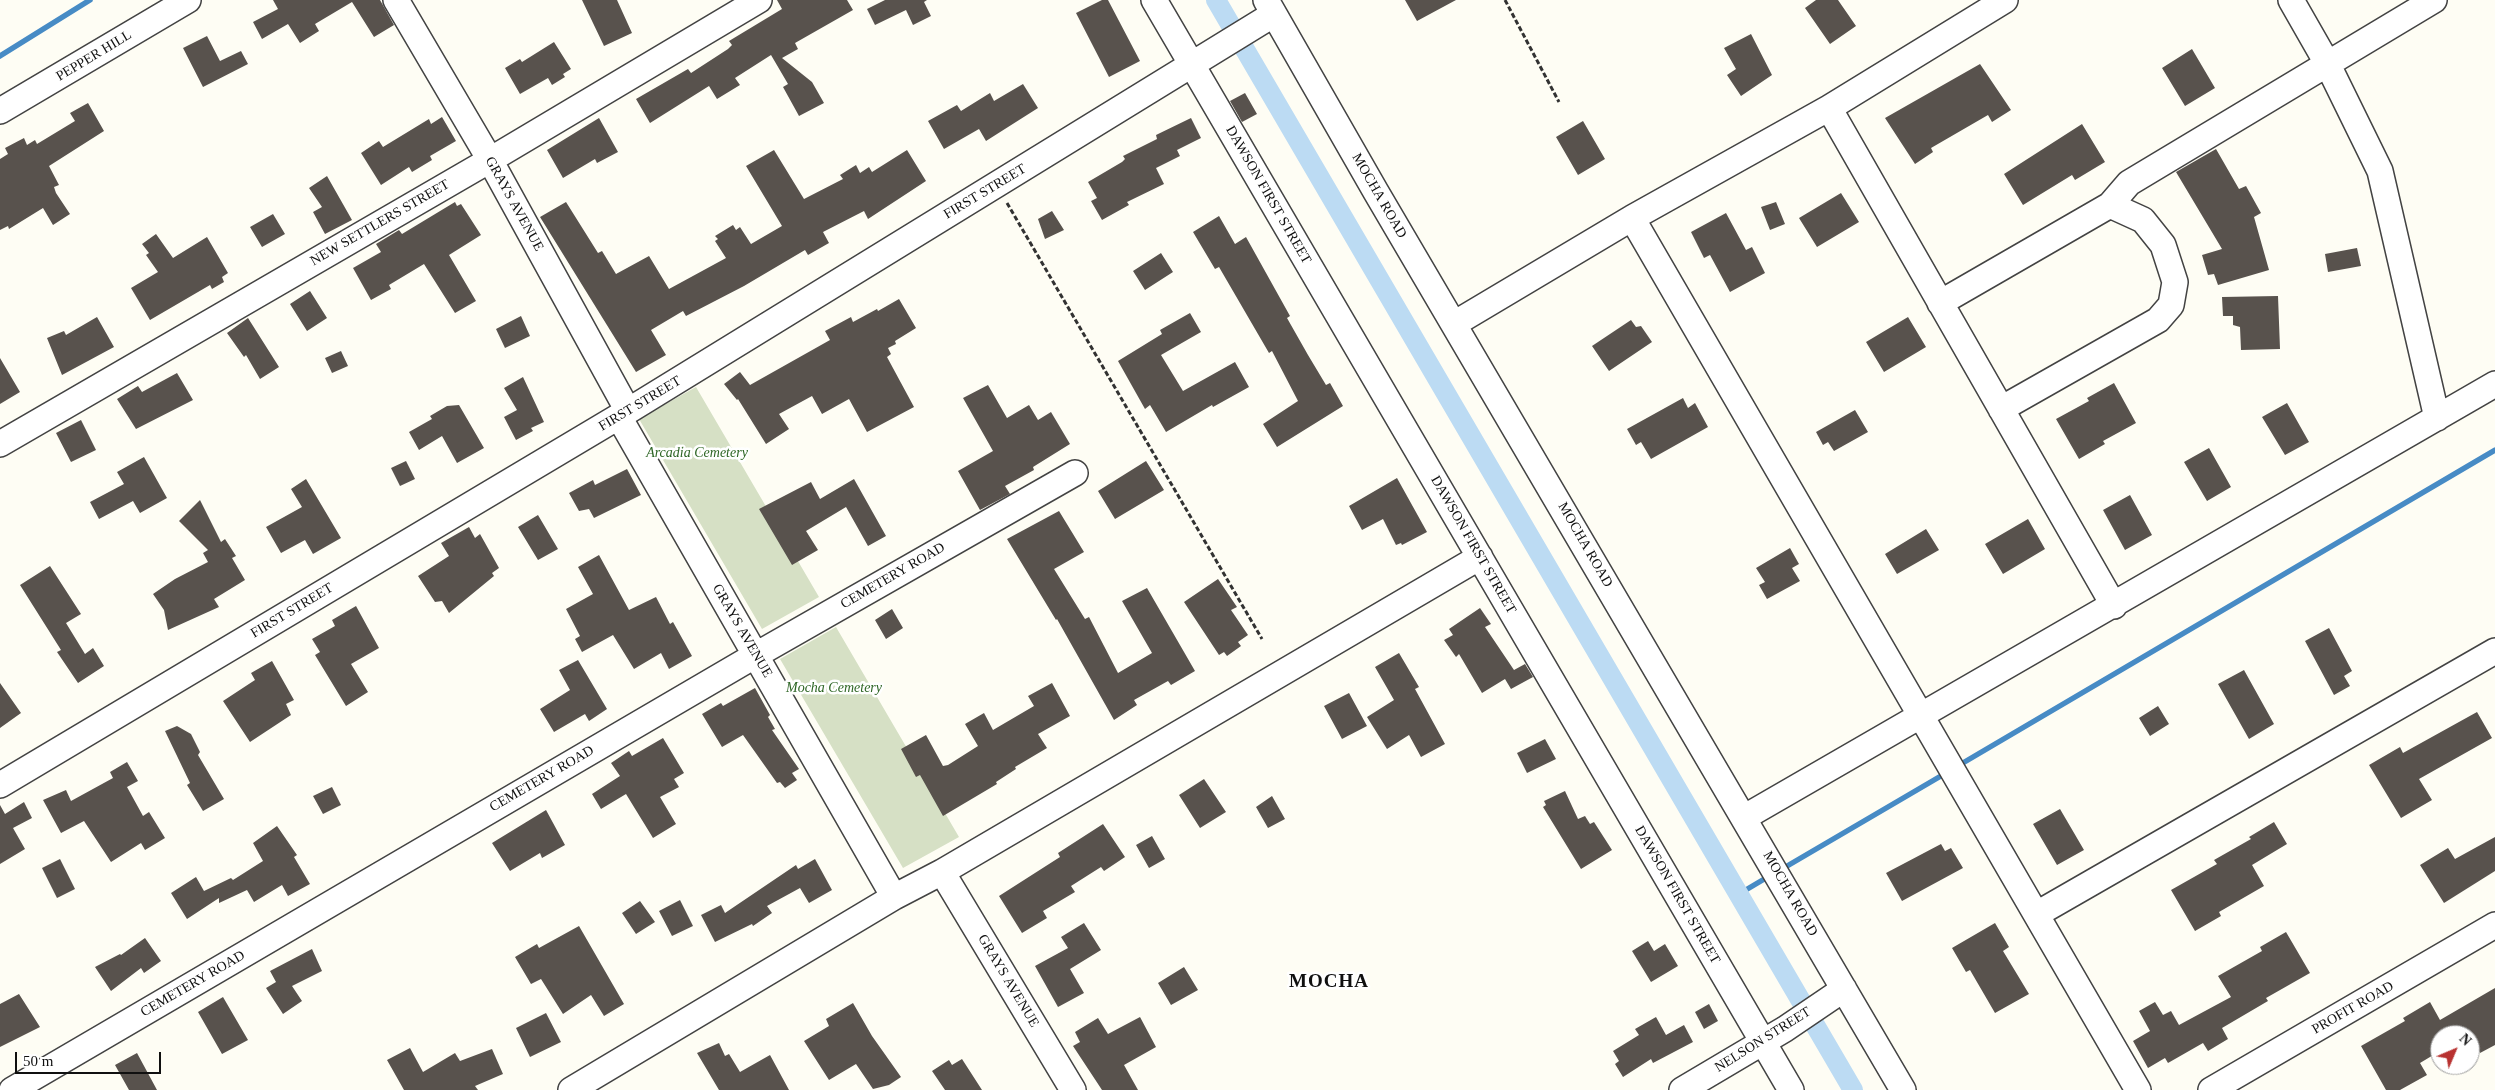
<!DOCTYPE html>
<html>
<head>
<meta charset="utf-8">
<style>
	body { margin:0 }
	#map { position:relative; width:2495px; height:1090px; overflow:hidden; background:#fefdf4; font-family:"Times New Roman",serif }
	canvas { display:block }
	.north { position:absolute; left:2430px; top:1025px; width:50px; height:50px; box-sizing:border-box; background:#fff; border:1px solid #9f9f9f; border-radius:50%; rotate:45deg; font-size:14px; font-weight:700; line-height:20px; text-align:center; color:#101010 }
	.north::after { content:''; display:block; margin:auto; width:18px; height:22px; background:#b83230; clip-path:polygon(50% 0,100% 100%,50% 72%,0 100%) }
	.scale { position:absolute; left:15px; top:1052px; width:146px; height:22px; box-sizing:border-box; border:2px solid #101010; border-top:0; padding-left:6px; font-size:15px; line-height:18px; white-space:nowrap; color:#101010; -webkit-text-stroke:4px #fff; paint-order:stroke }
</style>
</head>
<body>
<div id="map">
<canvas width="2495" height="1090"></canvas>
<div class="north">N</div>
<div class="scale">50 m</div>
</div>
<script>
const g = document.querySelector('canvas').getContext('2d');
g.lineJoin = 'round';
function fillPath(path, color) { g.fillStyle = color; g.fill(path, 'evenodd'); }
const toPath = rows => new Path2D(rows.map(r => 'M' + r).join(''));
function trace(path, color, width, dash) { g.strokeStyle = color; g.lineWidth = width; g.lineCap = dash ? 'butt' : 'round'; g.setLineDash(dash || []); g.stroke(path); }
function drawText(font, color, halo, rows, align = 'center') {
  g.font = font + ' "Times New Roman",serif'; g.lineWidth = 5; g.setLineDash([]); g.textBaseline = 'middle'; g.strokeStyle = halo; g.fillStyle = color; for (const [text, x, y, turn = 0] of rows) {
    g.save(); g.translate(x, y); g.rotate((+turn || 0) * Math.PI / 180); g.textAlign = isNaN(turn) ? turn : align; if (halo) g.strokeText(text, 0, 0); g.fillText(text, 0, 0); g.restore();
  }
}
const cemetery = toPath([
	[696,387,819,597,762,629,639,419],
	[836,627,959,837,903,868,780,659]
]);
const stream = toPath([
	[0,56,90,0],
	[1956,767,2495,450],
	[1782,869,1946,773],
	[1739,894,1771,875]
]);
const canal = toPath([
	[1216,0,1853,1090]
]);
const building = toPath([
	[273,0,380,0,394,25,374,37,352,2,315,24,319,31,300,43,288,24,262,39,253,22,278,9],
	[582,0,617,0,632,33,604,46],
	[777,0,847,0,853,10,795,43,798,49,782,58,812,82,824,103,799,116,783,87,788,84,771,55,735,78,740,85,717,99,709,86,650,123,636,99,688,69,691,73,728,49,732,45,729,41,782,9],
	[885,0,927,0,924,2,931,16,913,25,906,10,875,25,867,9],
	[1102,0,1108,0,1140,61,1109,77,1076,13],
	[1405,0,1456,0,1417,21],
	[1816,0,1838,0,1856,26,1830,44,1805,8],
	[1751,34,1772,75,1741,96,1727,75,1736,69,1724,48],
	[207,36,220,61,241,51,248,64,203,87,183,48],
	[554,42,571,69,563,74,565,77,552,85,548,78,520,94,505,68,520,59,522,62],
	[2192,49,2215,88,2185,106,2162,68],
	[1980,64,2011,110,1992,122,1988,115,1931,148,1933,152,1915,164,1885,118],
	[1023,84,1038,108,986,141,979,129,944,149,928,121,957,105,961,111,990,93,994,101],
	[1245,93,1257,114,1242,122,1230,101],
	[88,103,104,131,49,166,59,185,54,187,56,193,70,214,53,225,43,208,9,229,8,226,0,230,0,159,8,154,5,148,24,138,27,145,35,140,37,144,75,121,70,113],
	[442,117,456,141,430,156,432,160,412,172,409,167,381,185,361,153,379,141,383,147,429,119,431,124],
	[599,118,618,152,597,163,595,159,563,178,547,150],
	[1191,118,1201,138,1177,150,1180,156,1156,168,1164,184,1127,202,1129,205,1102,220,1091,201,1097,198,1088,182,1122,162,1125,159,1123,156,1157,139,1156,135],
	[1583,121,1605,159,1578,175,1556,137],
	[2082,124,2105,162,2075,180,2072,175,2023,205,2004,174],
	[2216,149,2239,189,2246,186,2261,213,2254,217,2269,270,2218,285,2214,274,2208,275,2202,255,2222,249,2176,172],
	[774,150,804,199,843,179,840,175,856,165,860,173,869,167,872,172,907,150,926,181,868,219,864,211,823,232,829,243,808,255,805,250,744,286,686,316,683,311,651,330,666,355,636,372,540,217,566,202,598,253,602,251,616,274,649,256,669,289,726,258,715,241,718,239,715,236,733,225,736,230,740,227,751,244,782,226,746,166],
	[327,176,352,220,325,234,313,212,322,207,309,188],
	[1841,193,1859,222,1817,247,1799,218],
	[455,202,457,206,461,204,481,235,449,255,476,301,455,313,424,264,389,285,391,289,371,300,353,268,381,252,376,244,399,230,402,234],
	[1776,202,1785,224,1770,230,1761,207],
	[1052,211,1064,230,1045,239,1038,219],
	[1726,213,1746,250,1752,247,1765,273,1730,292,1710,255,1704,258,1691,232],
	[273,214,285,234,262,247,250,227],
	[1219,216,1235,244,1246,237,1290,316,1287,318,1308,355,1326,385,1330,383,1343,406,1277,447,1263,424,1298,401,1272,351,1269,353,1219,267,1215,269,1193,232],
	[156,234,173,258,207,237,228,273,222,277,224,282,212,289,210,285,150,320,131,288,158,272,146,255,149,253,142,244],
	[2357,248,2361,266,2328,272,2325,254],
	[1161,253,1173,272,1145,290,1133,271],
	[310,291,327,318,307,331,290,304],
	[2278,296,2280,349,2241,350,2240,327,2233,325,2233,316,2223,316,2222,297],
	[899,299,916,328,895,341,896,344,888,348,891,354,887,357,914,407,867,432,849,399,822,414,812,396,779,414,789,429,766,444,738,399,737,400,724,384,740,372,750,385,830,340,825,331,851,317,853,322,877,309,878,311],
	[1190,313,1201,332,1161,355,1183,391,1235,362,1249,387,1213,407,1212,405,1166,432,1150,405,1145,409,1118,361,1162,334,1160,330],
	[521,316,530,336,505,348,496,329],
	[97,317,114,347,62,375,47,338,64,331,66,335],
	[1908,317,1926,347,1884,372,1866,342],
	[248,318,279,367,260,379,246,355,244,357,227,333],
	[1631,320,1636,327,1641,326,1652,342,1609,371,1592,346],
	[341,351,348,366,332,373,325,358],
	[0,358,20,392,0,404],
	[177,373,193,400,136,429,117,399,138,386,142,392],
	[523,377,544,422,531,428,533,431,516,440,504,417,517,410,504,388],
	[2114,383,2136,423,2103,441,2105,444,2079,459,2056,419,2089,401,2087,398],
	[988,385,1007,418,1029,405,1038,420,1051,412,1070,444,1033,467,1034,470,1005,486,1010,494,980,510,958,471,993,451,963,398],
	[1683,398,1688,408,1695,403,1708,427,1651,459,1641,442,1636,445,1627,429],
	[2287,403,2309,442,2285,455,2262,417],
	[459,405,484,448,457,463,442,436,419,450,409,432,432,419,430,416,447,406],
	[1855,410,1868,432,1834,451,1828,442,1823,445,1816,432],
	[81,420,96,450,71,462,56,433],
	[2209,448,2231,487,2207,501,2184,462],
	[144,457,167,498,140,513,133,501,99,519,90,502,124,484,117,472],
	[406,461,415,479,400,486,391,468],
	[1146,461,1164,490,1115,519,1098,491],
	[627,469,641,495,594,518,589,509,579,511,569,493,593,480,595,485],
	[1397,478,1427,532,1402,545,1401,543,1396,545,1383,519,1362,530,1349,506],
	[306,479,341,538,313,554,305,540,281,553,266,527,302,507,291,489],
	[854,479,886,536,868,546,846,507,806,531,818,550,792,565,759,509,811,482,820,499],
	[2130,495,2152,535,2125,550,2103,510],
	[200,500,221,542,225,539,236,556,232,558,245,580,214,599,219,607,168,630,164,610,153,594,175,579,208,562,203,553,208,550,179,521],
	[1059,511,1084,552,1054,569,1085,619,1089,617,1118,673,1152,653,1122,601,1147,588,1195,671,1171,685,1168,681,1134,700,1137,705,1114,720,1057,619,1056,620,1007,539],
	[538,515,558,549,538,560,518,527],
	[2028,519,2045,549,2003,574,1985,544],
	[469,527,475,538,480,534,499,568,492,573,494,576,449,613,442,601,435,602,418,576,449,556,441,543],
	[1926,529,1939,550,1897,574,1885,554],
	[1790,548,1799,564,1792,568,1800,581,1767,599,1759,585,1765,582,1756,568],
	[599,555,629,610,656,597,670,624,673,622,692,656,669,669,661,653,634,669,613,635,582,652,575,639,580,636,566,609,593,594,578,567],
	[50,566,81,614,66,623,85,654,93,648,104,666,78,683,57,652,61,650,20,585],
	[1218,579,1237,607,1231,610,1248,635,1238,642,1241,646,1227,656,1224,652,1219,655,1184,602],
	[356,606,379,648,351,664,368,692,346,706,315,655,320,652,312,639,335,626,332,620],
	[1480,608,1491,624,1485,627,1514,670,1525,664,1533,677,1511,689,1505,679,1482,693,1459,654,1456,657,1444,640,1453,635,1449,629],
	[892,609,903,628,886,639,875,620],
	[2329,628,2352,671,2344,676,2350,686,2334,695,2305,641],
	[1399,653,1419,687,1415,689,1445,744,1421,757,1409,735,1387,749,1367,717,1394,700,1375,667],
	[578,660,607,709,589,721,585,714,554,732,540,709,570,690,559,670],
	[272,661,294,700,286,704,291,715,250,742,223,701,255,680,251,673],
	[2244,670,2274,724,2249,739,2218,684],
	[0,683,21,713,0,728],
	[1052,683,1070,716,1038,734,1047,748,1015,767,1016,769,996,782,997,784,943,816,920,775,916,777,901,749,926,735,943,766,948,765,978,746,965,724,984,713,993,730,1034,706,1028,696],
	[755,688,770,715,768,717,775,729,772,730,799,769,792,773,797,780,785,788,780,782,777,783,743,735,722,747,702,714,721,703,723,706],
	[1349,693,1367,726,1342,739,1324,706],
	[2158,706,2169,724,2150,736,2139,718],
	[2477,712,2492,738,2419,779,2432,800,2401,818,2369,765,2400,747,2403,753],
	[177,726,191,734,200,752,198,755,224,799,203,811,187,785,190,783,165,731],
	[663,738,684,773,674,779,679,787,660,797,676,824,653,838,626,794,601,809,592,794,620,776,611,763,629,751,632,756],
	[1545,739,1556,759,1527,773,1517,753],
	[127,762,138,781,127,787,143,816,149,812,165,838,145,850,141,843,111,862,84,821,61,833,43,800,66,790,71,801,113,778,110,772],
	[1204,779,1226,812,1200,828,1179,795],
	[332,787,341,805,323,814,313,796],
	[1565,791,1578,819,1585,816,1590,824,1594,822,1612,850,1581,869,1543,807,1546,805,1544,801],
	[1272,796,1285,819,1268,828,1256,807],
	[24,802,32,818,13,828,25,849,0,864,0,805,5,814],
	[2060,809,2084,850,2057,865,2033,824],
	[546,810,565,845,542,858,540,853,510,871,492,843],
	[2274,822,2287,844,2252,865,2264,886,2219,912,2221,916,2195,931,2171,890,2217,864,2214,860,2251,839,2249,837],
	[1103,824,1125,857,1104,871,1101,867,1071,886,1075,892,1043,911,1047,918,1022,933,999,896,1060,857,1058,853],
	[277,826,297,855,294,857,310,884,288,896,282,885,254,902,247,890,219,903,219,898,187,919,171,893,196,877,204,891,231,878,233,880,263,861,253,843],
	[1152,836,1165,859,1149,868,1136,845],
	[2495,837,2495,871,2444,903,2420,865,2448,848,2455,859],
	[1941,844,1945,851,1951,848,1963,868,1902,901,1886,873],
	[60,859,75,889,57,898,42,868],
	[815,859,832,890,809,903,800,888,767,906,772,913,753,926,752,924,715,942,701,915,721,905,725,913,796,865,798,869],
	[680,900,693,926,672,936,659,911],
	[640,901,655,922,636,934,622,913],
	[1084,923,1101,950,1070,969,1084,993,1058,1007,1035,966,1068,948,1061,937],
	[1995,923,2009,947,2003,951,2029,994,1995,1013,1970,970,1966,972,1952,948],
	[579,926,624,1004,604,1016,591,995,563,1014,541,979,531,984,515,957,537,944,539,948],
	[2286,932,2310,973,2266,998,2268,1001,2222,1028,2228,1039,2208,1051,2203,1043,2168,1063,2165,1058,2148,1068,2133,1041,2150,1031,2139,1011,2155,1002,2163,1015,2171,1011,2179,1025,2231,997,2218,976,2262,951,2260,947],
	[145,938,161,961,144,973,141,968,111,991,95,967,120,954,121,955],
	[1648,941,1654,951,1665,944,1678,966,1651,982,1632,951],
	[312,949,322,971,292,986,302,1001,283,1014,266,988,276,982,270,971],
	[1184,967,1198,990,1171,1005,1158,983],
	[2495,988,2495,1045,2480,1053,2470,1035,2440,1035,2440,1051,2420,1063,2427,1075,2400,1090,2386,1090,2361,1046,2405,1021,2403,1018,2430,1002,2440,1020],
	[19,994,40,1027,0,1047,0,1004],
	[223,997,248,1040,222,1054,198,1012],
	[853,1003,872,1036,901,1077,889,1085,873,1089,856,1064,829,1080,804,1041,829,1026,826,1019],
	[1709,1004,1718,1021,1704,1029,1695,1012],
	[546,1013,561,1042,530,1057,516,1028],
	[1140,1017,1156,1047,1124,1065,1138,1090,1102,1090,1073,1046,1080,1042,1075,1032,1098,1018,1108,1034],
	[1656,1017,1666,1035,1684,1025,1693,1042,1653,1063,1651,1059,1623,1077,1615,1064,1619,1061,1613,1051,1639,1035,1635,1029],
	[719,1043,725,1056,729,1054,740,1072,770,1055,789,1090,719,1090,697,1053],
	[410,1048,423,1072,455,1053,460,1061,492,1049,503,1074,475,1086,478,1090,404,1090,387,1060],
	[137,1053,157,1090,129,1090,115,1065],
	[962,1059,982,1090,945,1090,932,1071,949,1060,952,1065]
]);
const path = toPath([
	[1505,0,1559,102],
	[1007,203,1262,639]
]);
const minor = toPath([
	[396,0,490,160,628,411],
	[1154,0,1791,1090],
	[1266,0,1376,192,1903,1090],
	[2291,0,2327,63,2380,171,2437,418],
	[1829,108,2114,606],
	[0,111,188,0],
	[2110,205,2129,183,2434,0],
	[1632,218,2138,1090],
	[1940,303,2110,205,2143,220,2163,245,2175,282,2171,305,2158,320,2001,409],
	[1454,324,1632,218,1829,108,2005,0],
	[619,417,894,897],
	[0,444,490,160,759,0],
	[0,785,628,411,1274,14],
	[1745,817,2495,384],
	[942,872,1073,1090],
	[2037,914,2495,651],
	[12,1090,756,655,1075,473],
	[571,1090,894,897,942,872,1480,557],
	[1682,1090,1785,1029,1844,989],
	[2211,1090,2495,925]
]);
const streetNames = [
	["PEPPER HILL",94,56,-31],
	["FIRST STREET",985,192,-31],
	["DAWSON FIRST STREET",1268,195,60],
	["MOCHA ROAD",1379,196,60],
	["GRAYS AVENUE",514,204,61],
	["NEW SETTLERS STREET",380,223,-30],
	["FIRST STREET",640,404,-31],
	["DAWSON FIRST STREET",1473,545,60],
	["MOCHA ROAD",1585,545,60],
	["CEMETERY ROAD",893,576,-30],
	["FIRST STREET",292,611,-31],
	["GRAYS AVENUE",742,631,60],
	["CEMETERY ROAD",542,779,-30],
	["MOCHA ROAD",1790,894,60],
	["DAWSON FIRST STREET",1677,895,60],
	["GRAYS AVENUE",1008,981,59],
	["CEMETERY ROAD",193,984,-30],
	["PROFIT ROAD",2353,1008,-30],
	["NELSON STREET",1763,1040,-32]
];
const parkNames = [
	["Arcadia Cemetery",697,453],
	["Mocha Cemetery",834,688]
];
const districtNames = [
	["MOCHA",1329,982]
];
fillPath(cemetery, '#d6e0c5');
trace(stream, '#478bc5', 5.5);
trace(canal, '#bcdbf3', 20);
fillPath(building, '#58524d');
trace(minor, '#434343', 28);
trace(path, '#323232', 3, [5, 2.5]);
trace(minor, '#fff', 25);
drawText('14px', '#101010', '#fff', streetNames);
drawText('italic 14px', '#2d6524', '#fff', parkNames);
g.letterSpacing = '1px';
drawText('bold 19px', '#101010', '#fff', districtNames);
g.letterSpacing = '0px';
</script>
</body>
</html>
